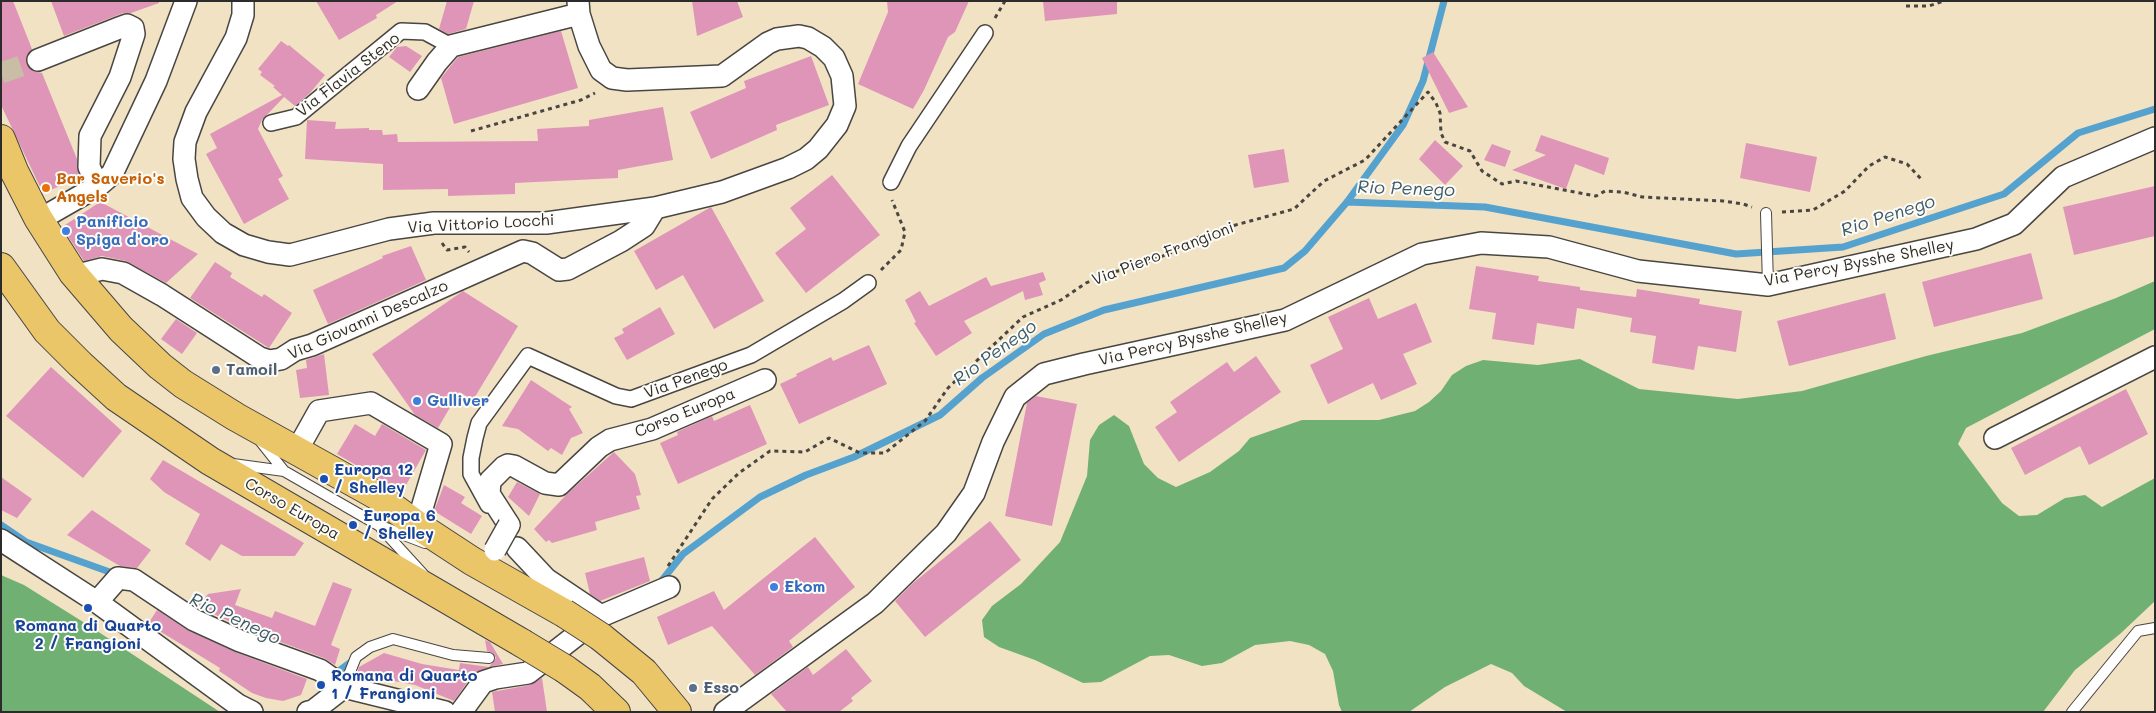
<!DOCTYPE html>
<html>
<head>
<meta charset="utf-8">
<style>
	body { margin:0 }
	#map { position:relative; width:2156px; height:713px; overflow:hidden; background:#f1e2c4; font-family:Mali,sans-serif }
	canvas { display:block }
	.frame { position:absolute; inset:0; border:2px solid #2b2b2b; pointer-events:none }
</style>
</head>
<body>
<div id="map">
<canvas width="2156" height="713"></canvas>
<div class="frame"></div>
</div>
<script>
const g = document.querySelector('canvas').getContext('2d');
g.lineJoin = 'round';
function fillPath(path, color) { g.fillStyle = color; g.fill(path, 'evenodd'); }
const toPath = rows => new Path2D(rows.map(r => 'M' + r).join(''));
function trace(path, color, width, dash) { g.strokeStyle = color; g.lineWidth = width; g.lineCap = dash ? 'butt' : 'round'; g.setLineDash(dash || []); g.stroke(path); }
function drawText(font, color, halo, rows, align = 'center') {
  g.font = font + ' Mali,sans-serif'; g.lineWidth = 4; g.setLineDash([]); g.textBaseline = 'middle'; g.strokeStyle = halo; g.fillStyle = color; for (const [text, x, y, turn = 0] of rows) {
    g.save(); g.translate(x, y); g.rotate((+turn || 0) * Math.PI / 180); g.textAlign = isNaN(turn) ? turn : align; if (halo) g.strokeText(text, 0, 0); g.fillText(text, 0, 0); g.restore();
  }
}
const forest = toPath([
	[2155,281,2155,329,1966,428,1958,444,2002,503,2019,516,2037,515,2065,498,2085,495,2102,507,2155,478,2155,601,2120,634,2075,670,2043,712,1567,712,1524,686,1512,673,1491,664,1445,687,1409,712,1342,712,1339,705,1333,671,1325,654,1309,645,1290,641,1255,645,1222,663,1202,666,1169,655,1150,656,1101,682,1083,683,1035,660,999,647,984,637,982,620,992,606,1021,584,1060,542,1087,476,1090,440,1099,425,1114,415,1129,426,1144,464,1158,478,1176,487,1210,472,1239,451,1250,438,1302,420,1379,420,1415,411,1429,402,1441,391,1452,375,1466,366,1483,360,1538,365,1580,359,1639,389,1738,399,1802,391,1926,356,2022,333,2116,298],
	[1,575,24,585,88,625,220,712,1,712]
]);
const stream = toPath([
	[1347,202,1485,207,1736,254,1843,247,2004,194,2078,133,2155,109],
	[1,525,26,542,118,575],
	[659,584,683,554,760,497,806,475,854,457,940,415,982,378,1044,334,1104,310,1284,268,1305,251,1347,202,1403,125,1423,81,1444,1],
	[331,674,333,675,355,659]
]);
const building = toPath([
	[1,1,13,1,32,49,26,58,27,65,31,70,42,73,77,159,77,167,80,178,43,193,1,105],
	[51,1,159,1,159,3,131,13,123,13,64,36],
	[316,1,398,1,376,15,377,18,339,40],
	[447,1,474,1,466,29,448,34,439,29],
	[692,1,737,1,743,17,697,36],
	[887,1,969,1,955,32,948,37,924,90,913,109,858,84,888,12],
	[1043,1,1117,1,1117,14,1045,21],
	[561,31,578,88,454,124,441,78,458,57],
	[281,41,288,46,289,45,325,75,310,93,295,106,284,97,262,120,258,129,283,176,278,179,289,199,244,224,206,154,217,148,210,134,282,95,273,87,275,86,260,75,262,72,258,69],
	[406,46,422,56,410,72,389,57,397,47],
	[1433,52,1468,107,1449,113,1422,58],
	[811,56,829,105,776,125,777,130,711,159,690,112,746,88,744,81],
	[663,107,673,160,618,170,618,178,515,183,515,194,448,196,448,189,383,190,383,164,305,159,307,120,336,122,335,129,369,128,369,130,382,130,383,135,397,134,398,142,538,141,537,129,589,126,589,120],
	[1541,135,1609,158,1604,175,1575,164,1566,189,1512,170,1546,155,1535,151],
	[1435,140,1463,166,1445,185,1419,159],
	[1746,143,1817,157,1810,192,1740,178],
	[1492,144,1511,151,1505,167,1484,160],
	[1284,149,1289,182,1254,188,1248,155],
	[832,175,880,235,806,293,775,253,806,229,790,208],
	[2155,186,2155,236,2074,255,2063,207],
	[100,202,108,206,198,254,166,283,126,261,102,256,84,261,62,227],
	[711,207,764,301,714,329,683,275,656,290,634,251],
	[411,246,426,280,328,324,313,290,383,258,382,256],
	[2031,253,2043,299,1934,327,1922,282],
	[215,262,232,273,230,277,262,297,264,294,292,313,269,348,190,298],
	[1476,266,1539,276,1538,281,1580,287,1580,290,1636,297,1637,289,1700,299,1699,304,1742,311,1736,352,1698,346,1694,370,1652,363,1656,336,1630,332,1632,318,1577,308,1574,329,1537,323,1534,345,1492,339,1496,313,1469,309],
	[1043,272,1046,280,1039,283,1043,295,1025,300,1023,291,964,321,972,333,936,356,914,323,916,322,905,300,920,291,929,306,986,277,991,286],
	[463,291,518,326,473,400,459,392,438,428,415,415,372,354],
	[1885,293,1896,339,1789,366,1777,321],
	[1369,298,1378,319,1416,303,1432,342,1403,354,1417,384,1381,400,1373,383,1328,404,1310,365,1343,349,1328,317],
	[660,307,675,334,627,360,614,338,624,333,622,329],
	[176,319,197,333,182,354,161,339],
	[869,345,887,384,799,424,780,384,797,376,796,374,831,357,833,361],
	[324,354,329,395,300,398,296,370,307,368,306,360],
	[1256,356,1281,392,1179,462,1155,427,1177,412,1170,402,1227,362,1234,372],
	[51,367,122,431,83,478,6,416],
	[531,380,572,407,569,409,583,433,571,438,562,455,551,448,548,451,518,429,502,426],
	[2126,389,2148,434,2089,465,2080,446,2025,475,2011,448],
	[1036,396,1077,404,1052,526,1005,516,1027,403],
	[750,405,767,444,678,484,660,443,678,435,677,432,712,416,714,421],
	[355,424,375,436,382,424,426,450,402,492,337,454],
	[614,452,635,474,641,495,636,496,640,509,595,522,597,530,552,543,549,540,546,542,534,529,567,494],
	[163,460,304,543,295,556,242,556,221,544,210,561,185,544,200,514,164,492,150,479],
	[1,477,32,499,17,518,1,510],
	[517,482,540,494,529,516,508,497],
	[444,485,465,497,461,503,482,516,471,534,434,511],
	[92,510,151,550,137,568,120,566,67,535],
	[990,521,1021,560,925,637,895,601,913,583],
	[815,537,855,587,789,641,793,647,755,675,712,626,668,645,657,617,714,591,724,610],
	[644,557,650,581,600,601,590,594,585,573],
	[333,582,352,589,331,645,340,649,335,665,324,658,245,629,191,603,193,600,200,603,208,594,241,589,235,605,272,618,275,611,315,626],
	[157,610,189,631,235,652,307,679,301,695,283,701,266,698,252,693,219,671,220,668,148,624],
	[485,640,490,642,503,664,489,667,496,658,493,653,487,651],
	[846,649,872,681,851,698,853,701,839,712,787,712,771,694,808,667,813,675],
	[384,653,422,664,459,670,460,663,489,667,473,674,454,701,415,685,357,674,359,667],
	[542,678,547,712,495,712,492,692,530,685]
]);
const minorTunnel = toPath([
	[1,73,38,60]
]);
const path = toPath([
	[1906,6,1929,6,1944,1],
	[995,18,1005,1],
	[471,131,581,100,595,93],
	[1782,212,1813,210,1845,191,1869,166,1885,157,1907,164,1922,180],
	[442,243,447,250,465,247,469,252],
	[881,270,901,250,905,232,892,200],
	[668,566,712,499,739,473,770,451,805,452,829,438,860,453,885,453,925,421,948,388,1023,317,1061,300,1086,283,1108,273,1133,268,1175,251,1199,237,1221,229,1294,209,1324,181,1365,160,1428,92,1436,103,1440,113,1441,133,1445,142,1470,151,1482,171,1502,184,1516,181,1596,196,1605,191,1623,192,1642,197,1723,201,1743,204,1752,207]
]);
const service = toPath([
	[1766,213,1768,285],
	[261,442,284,471,378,525,425,543],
	[233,464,284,471],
	[381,528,423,574],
	[344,687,356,657,370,647,393,639,453,655,489,658],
	[2072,712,2138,631,2155,628]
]);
const pedestrian = toPath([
	[271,123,296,117,401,31,425,32,451,46],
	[891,182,909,146,985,33],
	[488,505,471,474,471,458,475,438,479,423,528,356,616,396,631,399,751,355,843,301,868,283]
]);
const minor = toPath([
	[243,1,243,15,236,38,196,112,185,142,184,159,187,179,192,198,206,217,223,233,244,245,268,252,290,255,389,229,434,223,546,223,655,208,722,192,788,168,806,159,818,149,837,125,845,106,842,76,834,58,823,47,808,38,799,36,777,39,768,43,722,76,627,80,612,78,601,70,589,46,579,14,578,1],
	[38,60,119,28,127,25,133,28,134,34,120,77,90,136,89,167,98,186],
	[418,89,437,62,451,46,579,14],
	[38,218,44,217,98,186,112,174,156,81,186,1],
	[73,273,82,274,102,269,123,273,162,295,260,358,269,361,281,359,295,350,312,345,523,251,532,253,559,270,568,269,621,241,644,226,655,208],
	[1995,438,2155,357],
	[296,452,319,411,371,403,441,444,417,525],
	[509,525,489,494,490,481,504,467,508,465,514,466,545,483,559,485,599,447,610,440,652,429,765,380],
	[1,540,97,602,238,705,252,712],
	[517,548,546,579,601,616],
	[97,602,118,578,134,580,194,620,240,641,320,670,344,687,445,712],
	[308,712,313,711,344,687],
	[461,712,483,682,495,678,528,673,601,616,669,587],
	[725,712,875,603,946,533,974,493,993,442,1015,397,1044,374,1084,364,1285,320,1422,254,1481,243,1549,247,1638,271,1768,285,1976,239,2014,224,2063,177,2155,138]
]);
const primary = toPath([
	[1,139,14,171,38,218,73,273,121,329,160,366,183,384,236,417,376,495,417,525,472,561,564,613],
	[1,267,47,331,80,364,116,397,210,461,522,643],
	[601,637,644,672,677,712],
	[565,669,590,687,616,712]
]);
const minorBridge = toPath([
	[495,550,509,525]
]);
const primaryBridge = toPath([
	[564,613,601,637],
	[522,643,565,669]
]);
const markers = [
	[46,188,5,"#e8710a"],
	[66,231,5,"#3f7fe0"],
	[216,370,5,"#5c6f8a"],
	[417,401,5,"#3f7fe0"],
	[324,479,5,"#1a4fb4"],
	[353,525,5,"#1a4fb4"],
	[774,587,5,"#3f7fe0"],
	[88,608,5,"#1a4fb4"],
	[321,685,5,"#1a4fb4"],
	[693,688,5,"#5c6f8a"]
];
const streetNames = [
	["Via Flavia Steno",348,75,-38],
	["Via Vittorio Locchi",481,224,-3],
	["Via Piero Frangioni",1163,254,-21],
	["Via Percy Bysshe Shelley",1859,263,-11],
	["Via Giovanni Descalzo",368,320,-24],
	["Via Percy Bysshe Shelley",1193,339,-13],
	["Via Penego",686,379,-20],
	["Corso Europa",685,413,-22],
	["Corso Europa",292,509,30]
];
const foodNames = [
	["Bar Saverio's",56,179],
	["Angels",56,197]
];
const shopNames = [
	["Panificio",76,222],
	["Spiga d'oro",76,240],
	["Gulliver",427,401],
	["Ekom",784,587]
];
const serviceNames = [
	["Tamoil",226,370],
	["Esso",703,688]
];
const transitNames = [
	["Europa 12",334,470],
	["/ Shelley",334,488],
	["Europa 6",363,516],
	["/ Shelley",363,534],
	["Romana di Quarto",88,626,"center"],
	["2 / Frangioni",88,644,"center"],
	["Romana di Quarto",331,676],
	["1 / Frangioni",331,694]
];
const waterNames = [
	["Rio Penego",1406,189,2],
	["Rio Penego",1888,216,-18],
	["Rio Penego",995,353,-36],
	["Rio Penego",235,619,25]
];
fillPath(forest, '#70b173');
trace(stream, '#56a2cf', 7);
fillPath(building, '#df95b7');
trace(minorTunnel, '#c9bda5', 21, [21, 11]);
trace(service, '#494642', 12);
trace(pedestrian, '#494642', 18);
trace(minor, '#494642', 24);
trace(primary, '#494642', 30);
trace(path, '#494642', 3, [4, 4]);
trace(service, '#fff', 10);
trace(pedestrian, '#fff', 15);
trace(minor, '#fff', 21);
trace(primary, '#ebc669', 28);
trace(minorBridge, '#494642', 24, []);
trace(primaryBridge, '#494642', 30, []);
trace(minorBridge, '#fff', 21);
trace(primaryBridge, '#ebc669', 28);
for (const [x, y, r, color] of markers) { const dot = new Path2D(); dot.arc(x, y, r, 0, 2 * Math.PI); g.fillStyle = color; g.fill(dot); trace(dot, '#fdfcf7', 2); }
drawText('16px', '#2b2b2b', '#fdfcf7', streetNames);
drawText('bold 16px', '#c56008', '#fdfcf7', foodNames, 'left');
drawText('bold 16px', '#366cbe', '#fdfcf7', shopNames, 'left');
drawText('bold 16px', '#4e5e75', '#fdfcf7', serviceNames, 'left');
drawText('bold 16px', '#164399', '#fdfcf7', transitNames, 'left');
drawText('italic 18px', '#3c5b6d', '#fdfcf7', waterNames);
</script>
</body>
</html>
